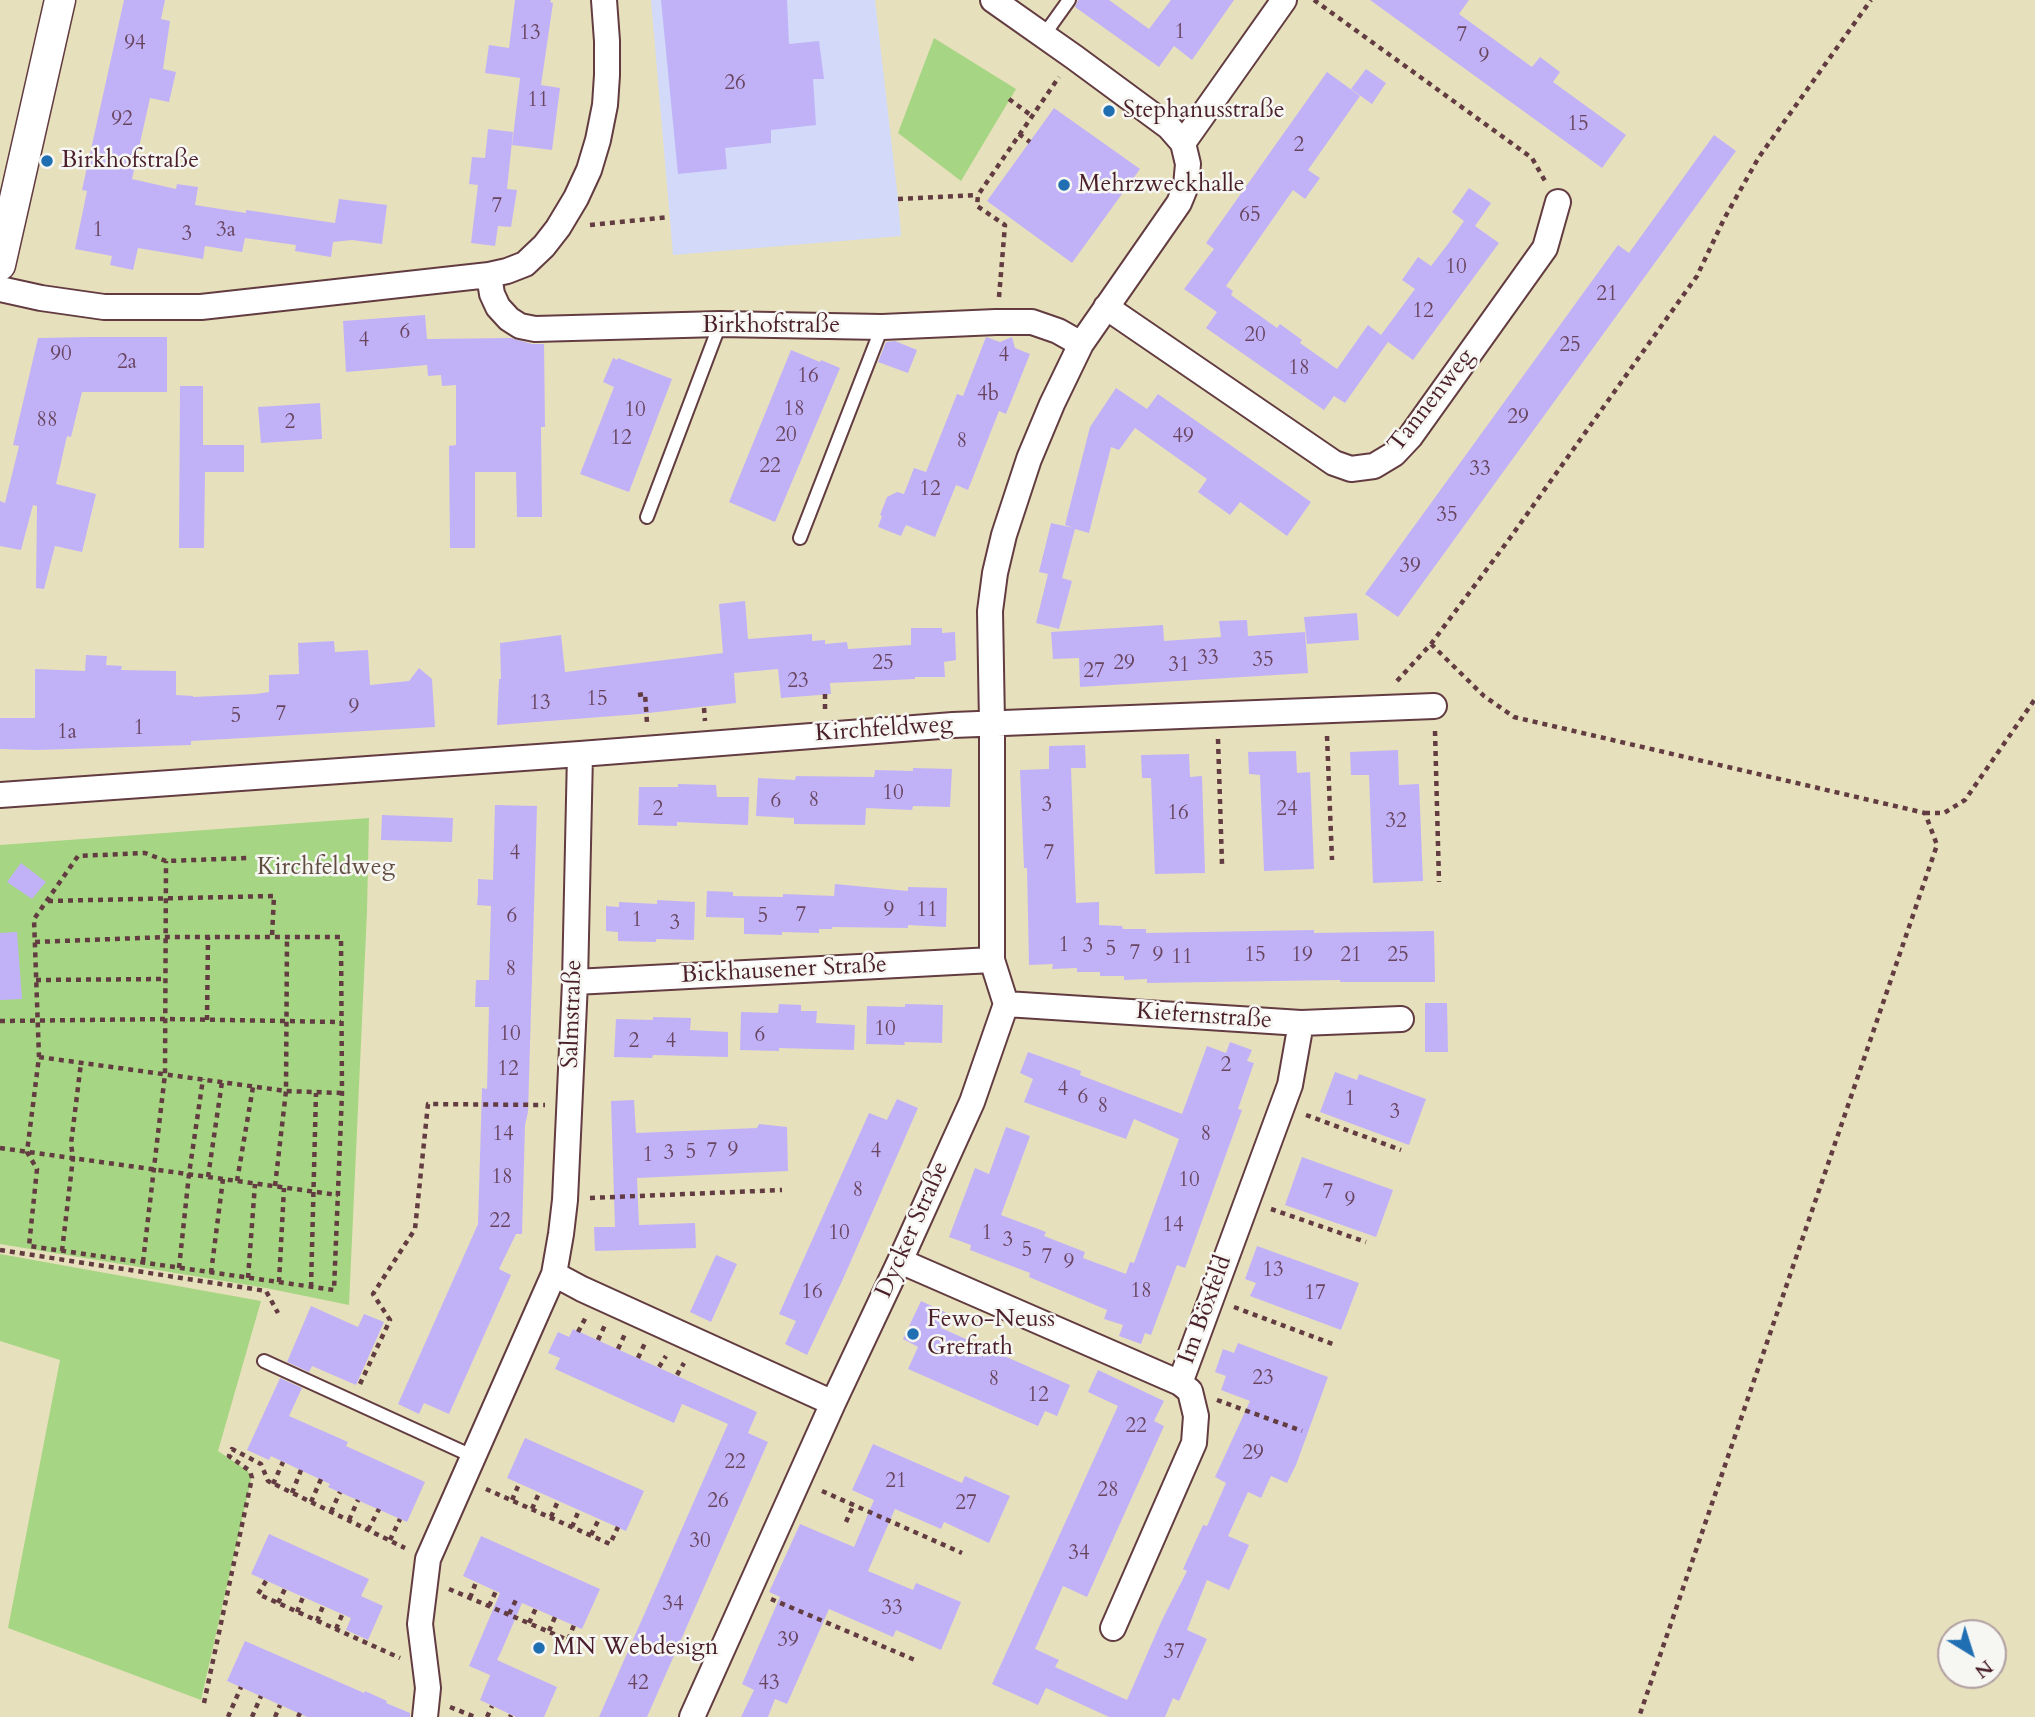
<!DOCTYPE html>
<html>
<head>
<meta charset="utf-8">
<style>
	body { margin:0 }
	#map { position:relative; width:2035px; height:1717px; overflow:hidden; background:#e7e0bc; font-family:Cardo,serif }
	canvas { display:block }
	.north { position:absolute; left:1937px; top:1619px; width:70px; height:70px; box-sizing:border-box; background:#f6f6f2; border:2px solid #b1a0a2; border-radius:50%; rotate:142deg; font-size:19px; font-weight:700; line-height:28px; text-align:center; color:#4a1f2b }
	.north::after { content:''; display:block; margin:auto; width:24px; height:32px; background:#1f6fb2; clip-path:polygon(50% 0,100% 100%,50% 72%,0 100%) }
</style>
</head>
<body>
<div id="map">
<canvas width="2035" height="1717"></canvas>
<div class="north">N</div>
</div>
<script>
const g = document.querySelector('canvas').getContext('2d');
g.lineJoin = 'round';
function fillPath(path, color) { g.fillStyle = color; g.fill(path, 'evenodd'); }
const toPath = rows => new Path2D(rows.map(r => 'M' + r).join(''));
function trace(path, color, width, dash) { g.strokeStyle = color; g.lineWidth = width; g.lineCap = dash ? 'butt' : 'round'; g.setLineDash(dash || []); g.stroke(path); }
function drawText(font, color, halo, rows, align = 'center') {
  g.font = font + ' Cardo,serif'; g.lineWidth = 5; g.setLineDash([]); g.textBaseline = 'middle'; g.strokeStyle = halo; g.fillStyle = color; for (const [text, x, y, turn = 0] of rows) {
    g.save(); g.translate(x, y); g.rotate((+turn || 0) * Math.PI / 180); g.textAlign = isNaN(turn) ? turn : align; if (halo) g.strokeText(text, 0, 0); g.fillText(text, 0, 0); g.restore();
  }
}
const built = toPath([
	[651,0,875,0,898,199,901,236,673,255]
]);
const green = toPath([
	[934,38,1016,89,961,181,898,133],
	[369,818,367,911,349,1305,266,1288,0,1244,0,845],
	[0,1254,261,1301,218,1451,248,1471,251,1480,201,1700,8,1628,60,1360,0,1341]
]);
const building = toPath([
	[124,0,165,0,161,19,170,21,163,69,176,72,169,102,150,98,132,179,176,189,177,184,198,187,195,205,246,213,246,210,335,223,339,199,387,205,382,244,352,240,333,242,331,257,295,251,296,245,245,238,242,252,205,246,203,259,138,248,133,270,110,265,112,256,75,249,87,191,82,190],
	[515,0,551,0,550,2,553,3,541,85,560,88,552,150,512,145,520,78,485,73,489,45,509,48],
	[661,0,787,0,789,44,819,41,824,79,813,79,816,125,771,130,771,143,725,148,727,169,678,174],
	[1078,0,1109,0,1149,29,1171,0,1234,0,1192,60,1174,46,1159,67,1075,7],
	[1370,0,1469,0,1459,14,1532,67,1540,57,1560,72,1553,82,1626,135,1602,168],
	[1366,69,1386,83,1372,104,1351,89],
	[1327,72,1360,96,1308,170,1320,178,1305,199,1293,190,1226,286,1233,291,1231,295,1277,328,1280,324,1302,340,1300,343,1337,369,1368,325,1381,335,1415,289,1402,280,1418,257,1431,266,1448,244,1464,221,1452,212,1469,188,1491,203,1475,226,1499,243,1413,360,1388,342,1345,403,1334,396,1324,410,1206,328,1217,312,1184,289,1214,249,1206,243],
	[1054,108,1140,169,1072,263,987,201],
	[488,129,513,132,507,189,517,190,511,227,498,226,495,246,471,243,478,185,469,184,472,157,485,158],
	[1714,135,1736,151,1398,617,1365,594,1618,245,1629,253],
	[425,315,427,339,511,338,532,344,544,344,545,427,541,427,542,517,517,517,516,472,475,472,475,548,450,548,449,446,456,445,456,385,442,386,441,375,428,376,427,365,346,372,343,321],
	[88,337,167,337,167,392,82,392,71,437,67,436,56,484,96,494,82,552,55,546,44,589,36,588,37,506,33,505,21,550,0,546,0,501,5,503,19,446,13,445,38,338],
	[986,337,1000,342,1012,337,1015,348,1030,354,1006,414,999,411,968,490,956,485,935,537,906,525,901,536,878,527,882,516,880,515,887,497,897,492,904,494,914,468,926,472,957,394,963,396],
	[895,341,917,350,908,373,878,362,886,342],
	[791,350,820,362,821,360,840,368,775,522,729,502],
	[613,358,617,360,618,358,672,379,629,492,580,474,614,387,603,382],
	[180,386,203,386,203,445,244,445,244,472,205,472,204,548,179,548],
	[1116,388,1147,409,1158,394,1311,502,1287,536,1240,502,1230,515,1198,492,1207,479,1135,428,1119,450,1111,447,1089,533,1075,529,1062,578,1072,581,1059,629,1036,623,1048,574,1039,572,1051,523,1074,528,1065,525,1090,427],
	[320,403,322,439,261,443,258,407],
	[745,601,748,639,812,634,812,641,825,640,825,644,847,642,848,649,911,645,911,628,942,628,942,633,955,632,956,660,944,662,945,677,915,677,915,679,830,683,831,694,781,698,778,669,734,673,736,703,640,714,497,725,499,679,501,679,500,643,561,635,565,672,723,653,719,604],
	[1357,613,1359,640,1307,644,1304,617],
	[1247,620,1248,636,1305,632,1308,673,1080,687,1079,658,1053,659,1051,632,1163,625,1164,641,1192,639,1221,637,1219,621],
	[334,641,335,652,368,650,370,685,409,681,419,668,432,679,435,727,191,741,191,745,37,750,0,749,0,718,35,718,35,669,85,671,86,655,107,656,106,665,122,666,121,670,176,671,176,695,193,696,193,697,256,694,269,692,269,675,299,674,298,643],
	[1085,745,1086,768,1071,768,1076,903,1099,902,1099,925,1122,926,1123,929,1146,929,1146,933,1314,930,1314,933,1434,931,1435,982,1340,982,1340,980,1147,983,1147,979,1124,980,1124,976,1100,976,1100,972,1077,972,1077,968,1052,969,1053,964,1029,965,1027,868,1024,868,1020,770,1049,769,1049,746],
	[1398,750,1399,785,1419,784,1423,881,1373,883,1369,775,1351,775,1350,752],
	[1296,751,1297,773,1310,772,1314,869,1264,871,1260,775,1249,774,1248,752],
	[1189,754,1190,777,1202,776,1205,873,1155,874,1151,778,1142,778,1141,755],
	[913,768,952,769,950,807,913,806,912,810,866,808,865,825,794,824,794,818,756,816,758,778,795,780,796,776,874,777,875,770,913,771],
	[678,784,716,785,717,797,749,797,748,825,677,822,677,826,638,825,639,787,678,787],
	[495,805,537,806,528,1112,525,1125,522,1234,516,1234,499,1269,511,1275,449,1414,424,1403,419,1414,398,1404,478,1224,482,1088,487,1089,489,1007,475,1007,476,980,489,980,491,906,477,905,478,893,478,879,493,880],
	[382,815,453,818,452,842,381,840],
	[21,863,46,882,32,899,7,882],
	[835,884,908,891,908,887,947,888,946,927,908,925,908,928,832,927,832,929,819,929,819,933,782,932,782,935,744,934,744,918,706,917,707,891,733,892,733,896,783,897,783,894,834,896],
	[657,900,695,902,694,940,656,939,656,942,618,941,618,932,606,931,606,906,619,907,619,902,657,904],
	[17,932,22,999,0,1000,0,933],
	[1425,1003,1447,1003,1448,1052,1425,1052],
	[779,1004,801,1005,801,1011,817,1011,816,1023,855,1025,854,1050,779,1048,779,1051,740,1050,741,1012,778,1013],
	[905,1004,943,1005,942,1043,904,1042,905,1045,866,1044,867,1006,905,1007],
	[653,1017,691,1018,690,1030,728,1032,728,1057,653,1055,652,1058,614,1057,616,1019,653,1020],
	[1230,1042,1252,1050,1247,1061,1254,1063,1238,1109,1242,1110,1185,1268,1177,1265,1151,1335,1145,1333,1141,1344,1119,1336,1123,1325,1104,1319,1107,1310,1029,1277,1030,1273,970,1250,971,1245,949,1237,975,1168,989,1174,1006,1127,1030,1136,1001,1215,1046,1232,1044,1236,1085,1252,1083,1258,1126,1274,1130,1262,1134,1263,1179,1139,1134,1119,1126,1139,1024,1102,1033,1079,1020,1073,1028,1052,1081,1071,1080,1075,1182,1114,1207,1046,1226,1053],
	[1335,1072,1357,1080,1359,1074,1426,1099,1409,1145,1320,1112],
	[897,1099,918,1108,843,1279,807,1355,785,1344,796,1321,779,1314,869,1113,887,1120],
	[634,1100,636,1133,757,1128,759,1124,787,1127,788,1171,637,1178,639,1225,695,1223,696,1248,595,1251,594,1227,615,1227,611,1101],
	[1302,1157,1393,1190,1376,1237,1285,1205],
	[1257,1246,1359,1283,1341,1330,1250,1296,1256,1283,1245,1279],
	[716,1255,737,1264,711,1322,690,1312],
	[921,1301,947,1313,941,1328,1070,1385,1057,1416,1045,1411,1038,1426,908,1369,918,1347,903,1339],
	[311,1306,358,1327,364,1314,384,1322,356,1385,312,1366,309,1372,287,1362],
	[573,1329,757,1412,748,1433,768,1442,647,1717,599,1717,728,1424,682,1404,674,1423,555,1369,560,1358,548,1353,558,1332,569,1337],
	[1238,1343,1328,1377,1296,1465,1287,1483,1271,1476,1261,1498,1248,1492,1228,1536,1249,1545,1229,1590,1207,1580,1187,1630,1207,1639,1179,1701,1173,1698,1165,1717,1109,1717,1046,1688,1038,1705,992,1684,1118,1406,1088,1392,1098,1370,1164,1401,1154,1421,1164,1426,1087,1597,1063,1586,1035,1649,1059,1660,1055,1667,1127,1700,1162,1620,1187,1571,1183,1569,1203,1525,1207,1526,1226,1483,1215,1477,1250,1401,1221,1390,1226,1376,1215,1372,1223,1349,1234,1353],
	[280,1378,302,1388,289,1416,348,1442,346,1446,425,1482,407,1522,328,1487,330,1484,271,1456,269,1460,247,1450],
	[525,1438,644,1491,626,1531,507,1478],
	[873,1444,962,1483,965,1476,1010,1496,989,1543,944,1522,941,1529,895,1509,868,1571,913,1590,916,1583,961,1602,941,1650,896,1630,893,1637,829,1609,787,1704,775,1699,768,1717,741,1717,754,1690,742,1684,780,1597,769,1592,800,1524,854,1547,874,1500,852,1490],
	[269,1534,369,1579,361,1596,383,1606,368,1640,346,1630,351,1618,251,1574],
	[481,1536,600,1589,582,1629,522,1603,501,1652,497,1660,557,1687,544,1717,516,1717,480,1700,491,1673,490,1675,469,1666,500,1593,463,1576],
	[245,1641,364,1693,365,1691,387,1701,386,1703,410,1713,410,1717,307,1717,227,1681]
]);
const path = toPath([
	[1314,0,1532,158,1545,181],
	[1009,99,1032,116],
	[1019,134,1030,142],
	[898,199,978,195],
	[590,225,669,217],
	[999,297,1005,225,977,206,978,195,1059,77],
	[1431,644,1484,696,1514,717,1925,813,1937,845,1639,1717],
	[1397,681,1431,644,1510,538,1697,276,1724,219,1759,157,1871,0],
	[825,694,825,709],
	[638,695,645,694,647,723],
	[704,708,705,721],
	[1435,731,1439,882],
	[1327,736,1332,860],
	[1218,739,1222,864],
	[1925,813,1944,813,1965,800,2035,699],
	[48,901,274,896,272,937],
	[35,942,167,937,341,937,342,1093,334,1290,29,1246,37,1169,27,1152,39,1057,34,919,78,856,145,853,166,861,249,858],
	[36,980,166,979],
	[207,1020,208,937],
	[0,1021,167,1019,341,1022],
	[39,1057,286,1091,342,1093],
	[1306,1115,1401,1150],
	[0,1148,338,1195],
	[208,1177,222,1082],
	[237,1181,253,1087],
	[275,1186,286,1091,287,937],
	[590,1198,782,1190],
	[1271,1209,1366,1242],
	[0,1250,266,1291,278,1313],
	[62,1251,73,1158,71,1144,81,1063],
	[143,1262,165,1074,166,861],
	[179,1268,189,1174,203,1079],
	[211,1273,223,1179],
	[248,1278,255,1184],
	[279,1282,284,1188],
	[311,1287,316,1093],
	[1234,1307,1335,1345],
	[578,1332,586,1317],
	[598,1340,605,1325],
	[618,1349,625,1334],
	[638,1358,645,1343],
	[659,1367,666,1356],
	[677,1375,684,1363],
	[360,1384,390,1320,373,1294,415,1229,428,1104,545,1105],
	[1217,1400,1302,1431],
	[273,1484,283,1462],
	[486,1489,610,1544,618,1527],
	[822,1491,962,1553],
	[292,1493,301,1470],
	[512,1500,519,1484],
	[311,1502,321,1479],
	[532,1509,539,1493],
	[331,1512,340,1492],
	[551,1517,558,1501],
	[349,1520,358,1500],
	[846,1522,854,1504],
	[572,1527,579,1510],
	[368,1530,379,1509],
	[591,1535,599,1519],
	[390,1540,400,1519],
	[266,1581,258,1594,400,1658],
	[449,1589,568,1640,574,1625],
	[470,1598,476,1582],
	[771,1599,915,1660],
	[278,1603,285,1589],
	[489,1606,496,1591],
	[297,1612,303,1597],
	[509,1614,516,1600],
	[317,1621,323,1606],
	[529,1623,536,1608],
	[336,1629,342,1615],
	[549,1631,555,1617],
	[204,1703,252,1478,250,1471,229,1456,232,1449,261,1464,268,1481,405,1548],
	[450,1707,475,1717],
	[228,1717,241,1687],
	[252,1717,261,1696],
	[275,1717,280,1705],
	[298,1717,300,1713],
	[487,1717,492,1706],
	[510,1717,511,1715]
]);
const service = toPath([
	[1044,35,1069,0],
	[647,517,720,324],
	[800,538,882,327],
	[264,1361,472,1456]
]);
const minor = toPath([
	[1183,143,1284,0],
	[489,275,492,294,498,307,509,319,520,326,535,329,720,324,882,327,996,322,1032,322,1058,331,1081,344],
	[0,289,41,298,104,307,201,307,489,275,507,271,525,264,544,246,558,228,576,198,589,170,598,140,605,105,607,75,607,41,604,0],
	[1106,307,1334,463,1351,469,1374,466,1394,454,1410,437,1545,248,1558,202],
	[0,795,580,754,953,725,1434,706],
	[575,982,992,960],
	[1006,1004,1301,1023,1401,1019],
	[900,1261,1180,1383],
	[554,1274,582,1289,833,1403],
	[1113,1628,1194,1443,1196,1416,1190,1391,1180,1383,1290,1085,1301,1023],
	[425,1717,428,1688,420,1624,428,1559,554,1274,561,1234,565,1200,575,982,580,754],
	[692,1717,833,1403,900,1261,972,1102,1006,1004,992,960,992,723,990,611,995,573,1004,535,1029,459,1052,404,1081,344,1179,203,1186,186,1188,164,1183,143,1169,127,1074,57,993,0]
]);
const tertiary = toPath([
	[0,265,60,0]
]);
const markers = [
	[1109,111,7,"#1f6fb2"],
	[47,161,7,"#1f6fb2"],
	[1064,185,7,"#1f6fb2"],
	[913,1334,7,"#1f6fb2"],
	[539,1648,7,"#1f6fb2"]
];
const numberNames = [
	["1",1180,33],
	["13",530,34],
	["7",1462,36],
	["94",135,44],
	["9",1484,57],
	["26",735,84],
	["11",538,101],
	["92",122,120],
	["15",1578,125],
	["2",1299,146],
	["7",497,207],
	["65",1250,216],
	["1",98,231],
	["3a",226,231],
	["3",187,235],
	["10",1456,268],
	["21",1607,295],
	["12",1423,312],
	["6",405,333],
	["20",1255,336],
	["4",364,341],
	["25",1570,346],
	["90",61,355],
	["4",1004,356],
	["2a",127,363],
	["18",1299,369],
	["16",808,377],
	["4b",988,395],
	["18",794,410],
	["10",635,411],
	["29",1518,418],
	["88",47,421],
	["2",290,423],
	["20",786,436],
	["49",1183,437],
	["12",621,439],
	["8",962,442],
	["22",770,467],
	["33",1480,470],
	["12",930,490],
	["35",1447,516],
	["39",1410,567],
	["33",1208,659],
	["35",1263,661],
	["25",883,664],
	["29",1124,664],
	["31",1179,666],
	["27",1094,672],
	["23",798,682],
	["15",597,700],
	["13",540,704],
	["9",354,708],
	["7",281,715],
	["5",236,717],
	["1",139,729],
	["1a",67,733],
	["10",893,794],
	["8",814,801],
	["6",776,802],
	["3",1047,806],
	["2",658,810],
	["24",1287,810],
	["16",1178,814],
	["32",1396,822],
	["4",515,854],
	["7",1049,854],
	["9",889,911],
	["11",927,911],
	["7",801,916],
	["6",512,917],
	["5",763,917],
	["1",637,921],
	["3",675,924],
	["1",1064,946],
	["3",1088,947],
	["5",1111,950],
	["7",1135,954],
	["9",1158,956],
	["15",1255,956],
	["19",1302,956],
	["21",1351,956],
	["25",1398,956],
	["11",1182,958],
	["8",511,970],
	["10",885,1030],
	["10",510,1035],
	["6",760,1036],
	["2",634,1042],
	["4",671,1042],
	["2",1226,1066],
	["12",508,1070],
	["4",1063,1090],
	["6",1083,1098],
	["1",1350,1100],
	["8",1103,1107],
	["3",1395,1113],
	["14",503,1135],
	["8",1206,1135],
	["9",733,1151],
	["7",712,1152],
	["4",876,1152],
	["5",691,1153],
	["3",669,1154],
	["1",648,1156],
	["18",502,1178],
	["10",1189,1181],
	["8",858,1191],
	["7",1328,1193],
	["9",1350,1201],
	["22",500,1222],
	["14",1173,1226],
	["10",839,1234],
	["1",987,1234],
	["3",1008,1241],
	["5",1027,1251],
	["7",1047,1258],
	["9",1069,1263],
	["13",1273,1271],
	["18",1141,1292],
	["16",812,1293],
	["17",1315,1294],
	["23",1263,1379],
	["8",994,1380],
	["12",1038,1396],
	["22",1136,1427],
	["29",1253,1454],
	["22",735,1463],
	["21",896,1482],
	["28",1108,1491],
	["26",718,1502],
	["27",966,1504],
	["30",700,1542],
	["34",1079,1554],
	["34",673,1605],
	["33",892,1609],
	["39",788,1641],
	["37",1174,1653],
	["42",638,1684],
	["43",769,1684]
];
const poiNames = [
	["Stephanusstraße",1123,111],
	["Birkhofstraße",61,161],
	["Mehrzweckhalle",1078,185],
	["Fewo-Neuss",927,1320],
	["Grefrath",927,1348],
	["MN Webdesign",553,1648]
];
const streetNames = [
	["Birkhofstraße",771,326],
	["Tannenweg",1432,401,-52],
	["Kirchfeldweg",884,730,-4],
	["Bickhausener Straße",784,971,-3],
	["Salmstraße",573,1014,-88],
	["Kiefernstraße",1204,1017,4],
	["Dycker Straße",913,1230,-66],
	["Im Böxfeld",1206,1310,-70]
];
const parkNames = [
	["Kirchfeldweg",326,868]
];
fillPath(built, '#d2d9f9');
fillPath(green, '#a6d583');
fillPath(building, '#c1b2f8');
trace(service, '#623c41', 16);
trace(minor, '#623c41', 28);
trace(tertiary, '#623c41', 33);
trace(path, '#623c41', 4.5, [5, 5]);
trace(service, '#fff', 12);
trace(minor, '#fff', 24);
trace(tertiary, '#fff', 30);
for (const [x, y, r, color] of markers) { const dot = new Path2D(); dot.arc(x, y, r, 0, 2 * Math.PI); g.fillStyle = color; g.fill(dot); trace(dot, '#f6f6f2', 2.5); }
drawText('21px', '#68445e', null, numberNames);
drawText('24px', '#4a1f2b', '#f6f6f2', poiNames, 'left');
drawText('24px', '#4a1f2b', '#f6f6f2', streetNames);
drawText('24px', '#614c41', '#f6f6f2', parkNames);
</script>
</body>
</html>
